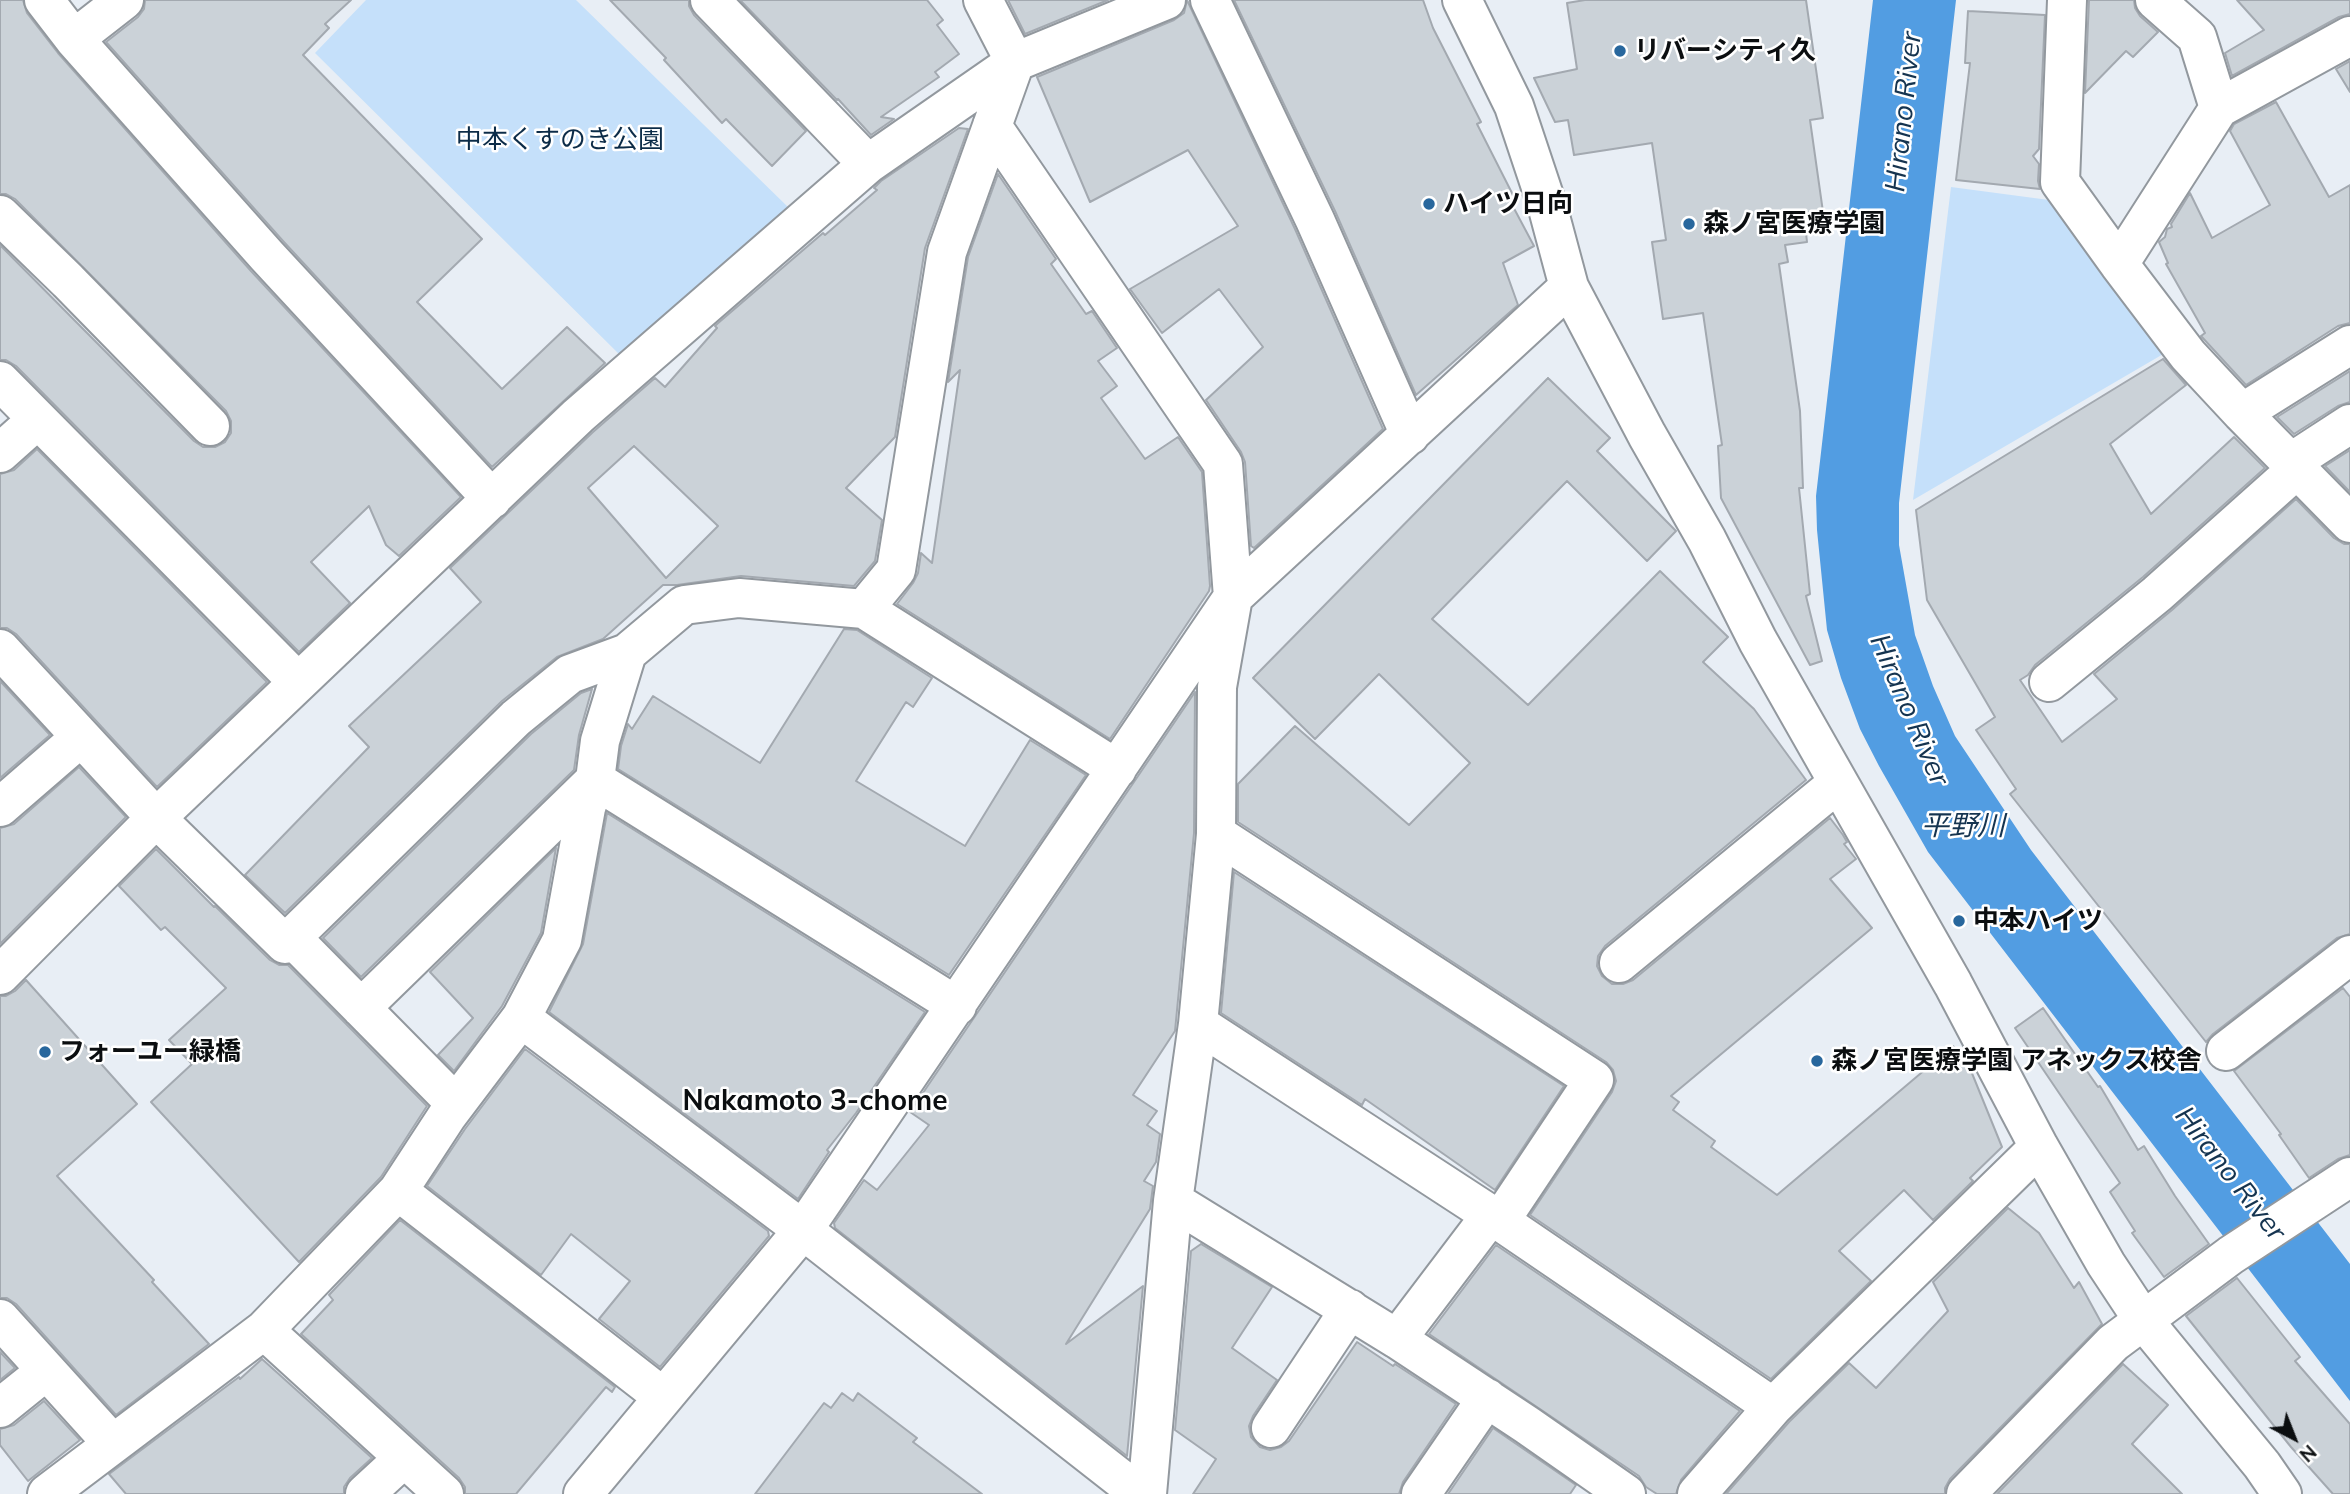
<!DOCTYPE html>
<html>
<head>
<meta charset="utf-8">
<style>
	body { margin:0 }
	#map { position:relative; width:2350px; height:1494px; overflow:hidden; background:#e8eef5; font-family:Mulish,sans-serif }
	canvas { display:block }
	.north { position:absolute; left:2259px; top:1403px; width:70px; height:70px; -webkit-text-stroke:5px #fff; paint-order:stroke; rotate:138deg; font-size:19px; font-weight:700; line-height:28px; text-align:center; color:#0b0e10 }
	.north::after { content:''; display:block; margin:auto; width:24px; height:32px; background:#0b0e10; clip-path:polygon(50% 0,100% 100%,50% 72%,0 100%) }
</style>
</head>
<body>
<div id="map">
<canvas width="2350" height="1494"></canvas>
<div class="north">N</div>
</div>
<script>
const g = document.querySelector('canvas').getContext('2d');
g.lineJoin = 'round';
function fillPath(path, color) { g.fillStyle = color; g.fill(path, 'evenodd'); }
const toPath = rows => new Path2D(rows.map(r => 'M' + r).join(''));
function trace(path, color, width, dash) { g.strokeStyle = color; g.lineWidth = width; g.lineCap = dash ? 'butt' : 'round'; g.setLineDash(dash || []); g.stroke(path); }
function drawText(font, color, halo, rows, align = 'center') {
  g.font = font + ' Mulish,"Noto Sans JP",sans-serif'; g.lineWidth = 5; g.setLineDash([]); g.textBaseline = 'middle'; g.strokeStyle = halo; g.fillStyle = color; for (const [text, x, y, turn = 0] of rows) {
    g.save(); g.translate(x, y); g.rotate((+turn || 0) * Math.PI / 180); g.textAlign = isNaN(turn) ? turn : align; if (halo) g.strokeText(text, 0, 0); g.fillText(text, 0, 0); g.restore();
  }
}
const green = toPath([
	[366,0,576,0,789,208,621,356,315,53],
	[1951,187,2049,200,2165,353,1913,500]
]);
const water = toPath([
	[1873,0,1956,0,1899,503,1899,545,1915,635,1933,686,1955,736,2031,850,2350,1264,2350,1401,1928,852,1879,766,1860,729,1841,678,1827,630,1817,530,1816,496]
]);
const building = toPath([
	[0,0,23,0,27,13,58,53,251,271,461,497,399,556,386,545,369,506,311,562,350,603,299,652,16,366,6,360,0,360,0,245,194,441,203,447,215,447,225,442,231,433,231,421,226,411,15,199,6,194,0,194,0,0],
	[145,0,351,0,325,24,329,28,303,55,482,239,417,302,502,389,567,327,605,363,492,467,283,241,106,42,138,17,144,9,145,0],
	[610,0,689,0,689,6,694,15,806,131,772,166,726,119,722,123,664,60,666,58,610,0],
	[740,0,927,0,943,20,937,25,959,54,935,72,939,77,881,117,894,119,871,135,838,99,837,100,740,0],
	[1008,0,1108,0,1025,34,1008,0],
	[1187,0,1295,229,1383,429,1254,548,1251,546,1245,462,1241,452,1206,400,1263,347,1219,289,1162,333,1130,289,1238,226,1188,150,1090,202,1037,77,1174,20,1184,13,1187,0],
	[1234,0,1423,0,1433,28,1481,122,1477,124,1514,197,1509,199,1534,246,1503,263,1518,305,1416,395,1335,211,1234,0],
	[1585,0,1806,0,1823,118,1810,120,1823,212,1804,215,1807,242,1785,245,1788,262,1779,264,1800,411,1803,488,1799,488,1810,594,1806,596,1822,661,1810,665,1721,498,1718,446,1722,445,1703,313,1663,319,1652,242,1666,240,1652,143,1574,155,1568,120,1555,122,1534,78,1577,69,1567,3,1585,0],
	[2089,0,2134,0,2135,8,2140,16,2158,32,2133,57,2126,51,2085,93,2089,0],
	[2237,0,2350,0,2350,14,2339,17,2232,76,2225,53,2264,30,2237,0],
	[1968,11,2045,15,2039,149,2033,156,2039,164,2038,181,2040,189,1956,180,1970,63,1965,63,1968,11],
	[2350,61,2350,92,2336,69,2350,61],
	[2276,102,2329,197,2350,185,2350,323,2338,326,2246,385,2201,336,2205,333,2166,264,2168,263,2159,242,2165,237,2167,229,2172,227,2171,224,2190,193,2212,238,2270,205,2230,131,2234,124,2276,102],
	[959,128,968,129,925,248,895,437,846,488,882,520,875,561,854,586,741,576,677,585,663,585,603,639,557,657,502,701,285,913,245,875,369,747,349,726,481,602,450,568,593,432,655,378,665,387,717,328,715,326,717,324,823,233,825,235,877,190,874,188,881,181,959,128],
	[634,446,718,526,666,578,588,488,634,446],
	[998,174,1056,259,1051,264,1086,314,1092,311,1117,348,1098,361,1117,386,1101,398,1145,459,1178,437,1202,472,1210,586,1209,591,1110,739,897,604,913,583,918,573,921,553,932,563,960,370,948,382,968,257,998,174],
	[2163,359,2186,385,2110,444,2151,514,2234,437,2265,468,2143,577,2035,665,2028,675,2020,680,2062,742,2117,699,2094,674,2172,610,2296,499,2334,538,2344,544,2350,544,2350,934,2337,938,2213,1034,2206,1042,2010,794,2016,789,1976,730,1995,717,1927,600,1916,510,2163,359],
	[2350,371,2350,402,2338,406,2294,434,2277,417,2350,371],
	[1548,378,1610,438,1597,451,1676,531,1647,561,1567,481,1432,619,1528,705,1660,571,1728,637,1703,662,1754,709,1806,780,1605,946,1598,956,1597,966,1602,976,1612,984,1623,984,1633,980,1830,818,1843,835,1847,842,1844,844,1856,859,1830,879,1872,928,1671,1096,1679,1102,1673,1110,1715,1141,1711,1147,1777,1195,1953,1046,1967,1061,2002,1147,1970,1178,1973,1181,1933,1220,1904,1190,1839,1251,1871,1281,1771,1379,1530,1215,1612,1092,1616,1081,1613,1070,1606,1062,1238,822,1238,784,1295,726,1409,825,1470,763,1379,674,1315,739,1253,678,1548,378],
	[37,449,267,682,157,787,16,634,7,628,0,628,0,474,14,470,37,449],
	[2350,450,2350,492,2325,466,2350,450],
	[844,629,857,630,932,678,913,707,906,702,856,781,965,846,1030,740,1086,775,949,975,618,769,621,746,628,724,632,729,653,696,760,763,844,629],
	[0,681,50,735,0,778,0,681],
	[592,689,579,735,574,770,361,977,323,938,531,734,581,693,592,689],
	[1195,692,1194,833,1175,1031,1133,1095,1157,1111,1147,1125,1160,1134,1156,1162,1144,1181,1153,1186,1150,1209,1066,1344,1143,1286,1127,1456,835,1228,834,1223,864,1180,877,1190,929,1125,910,1112,1195,692],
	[79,767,126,817,0,944,0,828,14,824,79,767],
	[607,813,925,1012,856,1113,827,1150,829,1152,798,1199,549,1012,583,944,607,813],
	[556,848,541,933,502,1006,454,1071,438,1055,473,1018,430,972,556,848],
	[156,849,214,907,215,906,270,960,279,965,288,965,427,1106,381,1177,299,1262,151,1102,192,1064,169,1040,226,988,165,927,161,930,119,886,156,849],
	[1234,872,1564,1086,1495,1190,1365,1099,1362,1105,1221,1013,1234,872],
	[26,980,137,1104,57,1176,154,1280,152,1282,209,1344,116,1415,16,1304,7,1298,0,1298,0,996,6,996,15,991,26,980],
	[2343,988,2350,997,2350,1155,2338,1159,2309,1178,2279,1135,2281,1134,2234,1071,2343,988],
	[2043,1008,2098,1087,2100,1086,2138,1150,2144,1146,2175,1196,2209,1244,2164,1277,2132,1233,2135,1231,2110,1192,2120,1183,2015,1028,2043,1008],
	[525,1049,768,1231,769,1236,660,1367,599,1319,630,1281,571,1234,541,1275,427,1186,465,1129,525,1049],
	[2008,1208,2039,1233,2074,1288,2079,1282,2102,1324,1950,1479,1945,1488,1945,1494,1726,1494,1789,1422,1849,1363,1876,1388,1948,1311,1933,1282,2008,1208],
	[400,1220,615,1387,612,1392,606,1387,516,1494,465,1494,465,1487,459,1478,301,1334,333,1300,329,1295,400,1220],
	[1201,1244,1272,1287,1232,1348,1277,1380,1253,1416,1249,1426,1251,1437,1260,1447,1270,1450,1281,1447,1289,1441,1357,1342,1393,1366,1395,1364,1456,1404,1403,1482,1399,1494,1193,1494,1216,1459,1175,1430,1191,1251,1201,1244],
	[1496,1245,1740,1411,1681,1480,1676,1494,1657,1494,1646,1487,1639,1476,1429,1334,1496,1245],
	[2237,1278,2300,1357,2295,1361,2350,1424,2350,1494,2333,1494,2291,1447,2186,1316,2237,1278],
	[0,1352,15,1368,0,1380,0,1352],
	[262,1359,372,1458,350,1478,344,1487,344,1494,126,1494,109,1474,239,1377,240,1379,262,1359],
	[2123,1364,2168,1405,2132,1444,2182,1494,1997,1494,2123,1364],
	[842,1393,853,1401,858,1393,917,1438,913,1442,982,1494,755,1494,824,1403,831,1408,842,1393],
	[44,1401,80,1440,28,1481,0,1445,0,1429,14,1425,44,1401],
	[1493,1428,1576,1485,1570,1494,1448,1494,1493,1428]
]);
const minor = toPath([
	[44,0,74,39,267,256,492,499],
	[710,0,868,164],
	[1210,0,1315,220,1410,435],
	[1462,0,1514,106,1547,205,1569,287,1647,435,1707,540,1758,641,1953,984,2039,1147,2106,1264,2143,1320,2262,1465,2282,1494],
	[2067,0,2060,182,2119,264,2188,355,2242,413,2350,523],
	[74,39,124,0],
	[2219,108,2350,36],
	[992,126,1223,464,1233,597,1217,687,1216,834,1198,1024,1173,1201,1147,1494],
	[0,215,68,281,210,426],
	[2119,264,2219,108,2197,37,2155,0],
	[0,381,298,682],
	[2242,413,2350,345],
	[0,453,37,420],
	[2290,463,2350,424],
	[864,609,1117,769],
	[0,649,156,818,285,944,516,718,570,674,627,653,684,605,739,598,864,609,896,570,947,252,1015,62,983,0],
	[2049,682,2157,594,2297,469],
	[0,807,81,737],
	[1216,834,1594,1080,1500,1221],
	[292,938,456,1104],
	[1619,963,1838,783],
	[0,975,156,818,578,416,868,164,1015,62,1166,0],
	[361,1008,595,780,957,1006],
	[521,1018,803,1230,1140,1494],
	[1198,1024,1491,1215,1773,1407],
	[2226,1051,2350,955],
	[398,1191,663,1397],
	[1173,1201,1397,1339,1527,1425,1626,1494],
	[0,1319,113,1444],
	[264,1330,444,1494],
	[1397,1339,1491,1215],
	[0,1408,46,1371],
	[1271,1428,1350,1309],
	[47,1494,264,1330,398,1191,447,1116,521,1018,562,940,586,808,595,780,600,741,627,653],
	[365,1494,404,1458],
	[583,1494,803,1230,1233,597,1569,287],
	[1421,1494,1487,1398],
	[1697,1494,1773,1407,2039,1147],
	[1966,1494,2113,1343,2231,1255,2350,1177]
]);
const markers = [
	[1620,51,7,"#28679d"],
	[1429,204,7,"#28679d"],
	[1689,224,7,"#28679d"],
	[1959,921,7,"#28679d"],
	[45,1052,7,"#28679d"],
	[1817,1061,7,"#28679d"]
];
const poiNames = [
	["リバーシティ久",1634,51],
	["ハイツ日向",1443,204],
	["森ノ宮医療学園",1703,224],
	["中本ハイツ",1973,921],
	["フォーユー緑橋",59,1052],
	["森ノ宮医療学園 アネックス校舎",1831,1061]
];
const parkNames = [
	["中本くすのき公園",560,140]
];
const waterNames = [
	["Hirano River",1904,112,-84],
	["Hirano River",1909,710,67],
	["平野川",1963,827],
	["Hirano River",2230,1174,52]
];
const neighbourhoodNames = [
	["Nakamoto 3-chome",815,1102]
];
fillPath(green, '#c5e0fa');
fillPath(water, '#529de2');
fillPath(building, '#cbd2d8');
trace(building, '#a3a9b0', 2);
trace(minor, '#92989e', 42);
trace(minor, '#fff', 38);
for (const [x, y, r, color] of markers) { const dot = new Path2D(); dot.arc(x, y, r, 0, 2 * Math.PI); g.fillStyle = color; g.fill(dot); trace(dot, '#fff', 2.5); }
drawText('bold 26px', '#0b0e10', '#fff', poiNames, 'left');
drawText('26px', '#0c2c48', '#fff', parkNames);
drawText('italic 28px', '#153450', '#fff', waterNames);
drawText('bold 28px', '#0b0e10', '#fff', neighbourhoodNames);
</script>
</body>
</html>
